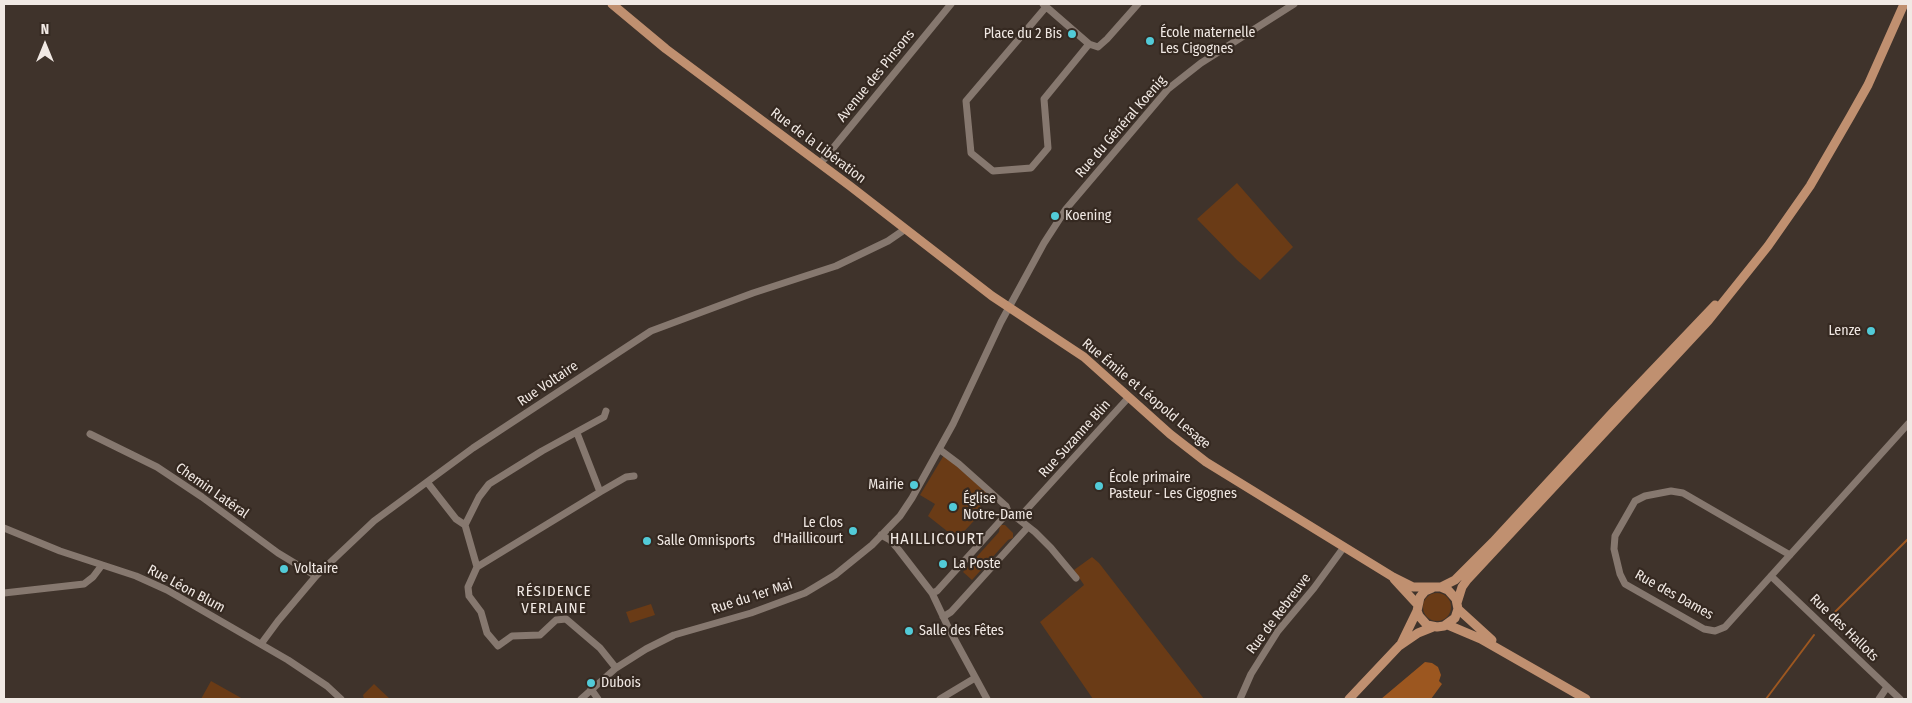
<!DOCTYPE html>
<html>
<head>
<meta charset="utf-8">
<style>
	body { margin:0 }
	#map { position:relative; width:1912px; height:703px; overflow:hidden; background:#3f332b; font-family:"Fira Sans Condensed",sans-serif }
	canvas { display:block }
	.frame { position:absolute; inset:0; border:5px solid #f1e9e4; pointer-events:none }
	.north { position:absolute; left:20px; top:20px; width:50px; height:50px; -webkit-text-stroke:4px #352921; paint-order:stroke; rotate:0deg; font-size:14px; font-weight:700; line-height:20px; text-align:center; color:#f1e9e4 }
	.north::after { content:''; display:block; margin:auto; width:18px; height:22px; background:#f1e9e4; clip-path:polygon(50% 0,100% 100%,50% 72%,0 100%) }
</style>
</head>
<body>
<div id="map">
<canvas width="1912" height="703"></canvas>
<div class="frame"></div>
<div class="north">N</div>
</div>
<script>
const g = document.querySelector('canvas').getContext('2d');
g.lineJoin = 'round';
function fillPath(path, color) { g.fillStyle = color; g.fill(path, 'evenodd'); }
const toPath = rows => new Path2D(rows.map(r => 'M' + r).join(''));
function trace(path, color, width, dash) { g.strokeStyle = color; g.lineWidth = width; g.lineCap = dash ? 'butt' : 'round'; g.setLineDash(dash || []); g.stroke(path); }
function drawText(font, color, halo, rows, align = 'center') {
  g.font = font + ' "Fira Sans Condensed",sans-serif'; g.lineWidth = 4.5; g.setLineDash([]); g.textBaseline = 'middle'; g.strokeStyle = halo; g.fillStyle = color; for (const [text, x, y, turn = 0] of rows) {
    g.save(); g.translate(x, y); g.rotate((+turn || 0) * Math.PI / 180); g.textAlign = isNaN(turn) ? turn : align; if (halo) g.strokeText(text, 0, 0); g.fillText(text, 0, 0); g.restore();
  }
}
const green = toPath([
	[1237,183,1293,247,1260,280,1237,260,1197,219],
	[944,455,986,492,979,500,981,503,979,505,984,510,957,539,928,516,935,504,920,495],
	[1000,525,1005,525,1013,533,1013,538,1008,540,972,580,963,572,999,532],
	[1092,557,1099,563,1204,699,1093,699,1040,622,1084,585,1074,570],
	'1423 607a14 14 0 1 1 28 0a14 14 0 1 1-28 0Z',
	[651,604,655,615,630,623,626,612],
	[211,681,243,699,201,699],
	[374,684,390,699,364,699,363,695]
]);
const water = toPath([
	[1425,662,1432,663,1438,667,1441,675,1439,681,1442,684,1431,699,1381,699]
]);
const stream = toPath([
	[1832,615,1908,539],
	[1766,699,1814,635]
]);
const minor = toPath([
	[1043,4,1089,44,1098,47,1107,39,1138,4],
	[1046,7,966,101,971,153,993,171,1031,168,1048,148,1044,99,1089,44],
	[820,164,951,4],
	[577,433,600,492],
	[90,434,157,467,202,497,278,553,316,576],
	[939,449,959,464,1006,506,1008,511,1035,532,1051,548,1076,578],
	[427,482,456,519,465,525,477,567,468,587,469,596,481,612,487,633,498,646,512,636,540,635,556,620,566,619,600,648,616,668],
	[1018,519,1129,397],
	[465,525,479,497,489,484,542,451,604,417,606,411],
	[4,528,60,551,136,576,167,590,288,660,327,686,341,699],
	[881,535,890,540,898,549,932,593,949,629,987,699],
	[1790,555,1683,493,1671,491,1645,496,1635,501,1615,536,1614,549,1620,574,1625,584,1704,629,1715,631,1725,627,1908,424],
	[477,567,600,492,626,477,634,476],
	[1771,576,1900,699],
	[4,593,84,584,93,577,102,565],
	[932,593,937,591,1003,518,1008,511],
	[943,617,951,612,1028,527],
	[261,644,278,621,316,576,374,521,473,448,651,331,753,293,836,266,888,241,904,230],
	[591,689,598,699],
	[581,699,616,668,646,649,674,635,751,613,805,593,835,575,872,545,900,516,912,498,953,424,1001,322,1044,243,1066,209,1168,89,1201,63,1294,4],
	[940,699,975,678],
	[1240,699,1251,674,1278,631,1314,588,1344,547],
	[1879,699,1887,687]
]);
const major = toPath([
	[612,4,666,49,850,186,992,296,1084,357,1170,434,1206,462,1393,577,1413,587,1441,587,1448,590,1456,599,1458,609,1455,618,1444,626,1437,627,1427,625,1419,616,1417,611,1420,597,1425,591,1432,588],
	[1394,579,1417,604],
	[1441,587,1455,580,1493,542,1613,412,1715,305],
	[1457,603,1462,587,1467,580,1708,321,1768,246,1810,186,1850,117,1868,85,1904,4],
	[1458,609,1492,640],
	[1448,625,1481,639,1586,699],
	[1401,644,1417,611],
	[1349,699,1399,646,1418,633,1433,627]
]);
const markers = [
	[1072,34,5,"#52cbd8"],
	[1150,41,5,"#52cbd8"],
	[1055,216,5,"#52cbd8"],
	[1871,331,5,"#52cbd8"],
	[914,485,5,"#52cbd8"],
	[1099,486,5,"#52cbd8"],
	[953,507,5,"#52cbd8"],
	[853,531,5,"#52cbd8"],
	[647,541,5,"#52cbd8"],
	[943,564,5,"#52cbd8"],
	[284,569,5,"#52cbd8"],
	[909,631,5,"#52cbd8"],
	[591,683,5,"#52cbd8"]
];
const poiNames = [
	["École maternelle",1160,33],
	["Les Cigognes",1160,49],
	["Place du 2 Bis",1062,34,"right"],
	["Koening",1065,216],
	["Lenze",1861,331,"right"],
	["École primaire",1109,478],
	["Pasteur - Les Cigognes",1109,494],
	["Mairie",904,485,"right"],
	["Église",963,499],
	["Notre-Dame",963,515],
	["Le Clos",843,523,"right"],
	["d'Haillicourt",843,539,"right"],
	["Salle Omnisports",657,541],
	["La Poste",953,564],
	["Voltaire",294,569],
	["Salle des Fêtes",919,631],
	["Dubois",601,683]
];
const streetNames = [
	["Avenue des Pinsons",876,76,-51],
	["Rue du Général Koenig",1121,127,-49],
	["Rue de la Libération",818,146,37],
	["Rue Voltaire",548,384,-34],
	["Rue Émile et Léopold Lesage",1146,394,40],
	["Rue Suzanne Blin",1075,439,-48],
	["Chemin Latéral",212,491,35],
	["Rue Léon Blum",186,589,28],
	["Rue des Dames",1674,595,29],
	["Rue du 1er Mai",752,597,-18],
	["Rue de Rebreuve",1279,614,-53],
	["Rue des Hallots",1844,628,44]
];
const neighbourhoodNames = [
	["RÉSIDENCE",554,592],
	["VERLAINE",554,609]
];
const quarterNames = [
	["HAILLICOURT",937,540]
];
fillPath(green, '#6a3b16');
fillPath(water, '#9c5720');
trace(stream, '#9c5720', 2);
trace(minor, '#86786f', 7);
trace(major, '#c09070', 9);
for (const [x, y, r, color] of markers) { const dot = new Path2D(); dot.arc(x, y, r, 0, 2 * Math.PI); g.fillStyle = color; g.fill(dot); trace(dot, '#352921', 2); }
drawText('14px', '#f1e9e4', '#352921', poiNames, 'left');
drawText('14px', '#f1e9e4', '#352921', streetNames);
g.letterSpacing = '1px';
drawText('15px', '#f1e9e4', '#352921', neighbourhoodNames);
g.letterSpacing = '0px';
g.letterSpacing = '1px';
drawText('16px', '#f1e9e4', '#352921', quarterNames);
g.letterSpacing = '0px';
</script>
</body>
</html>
